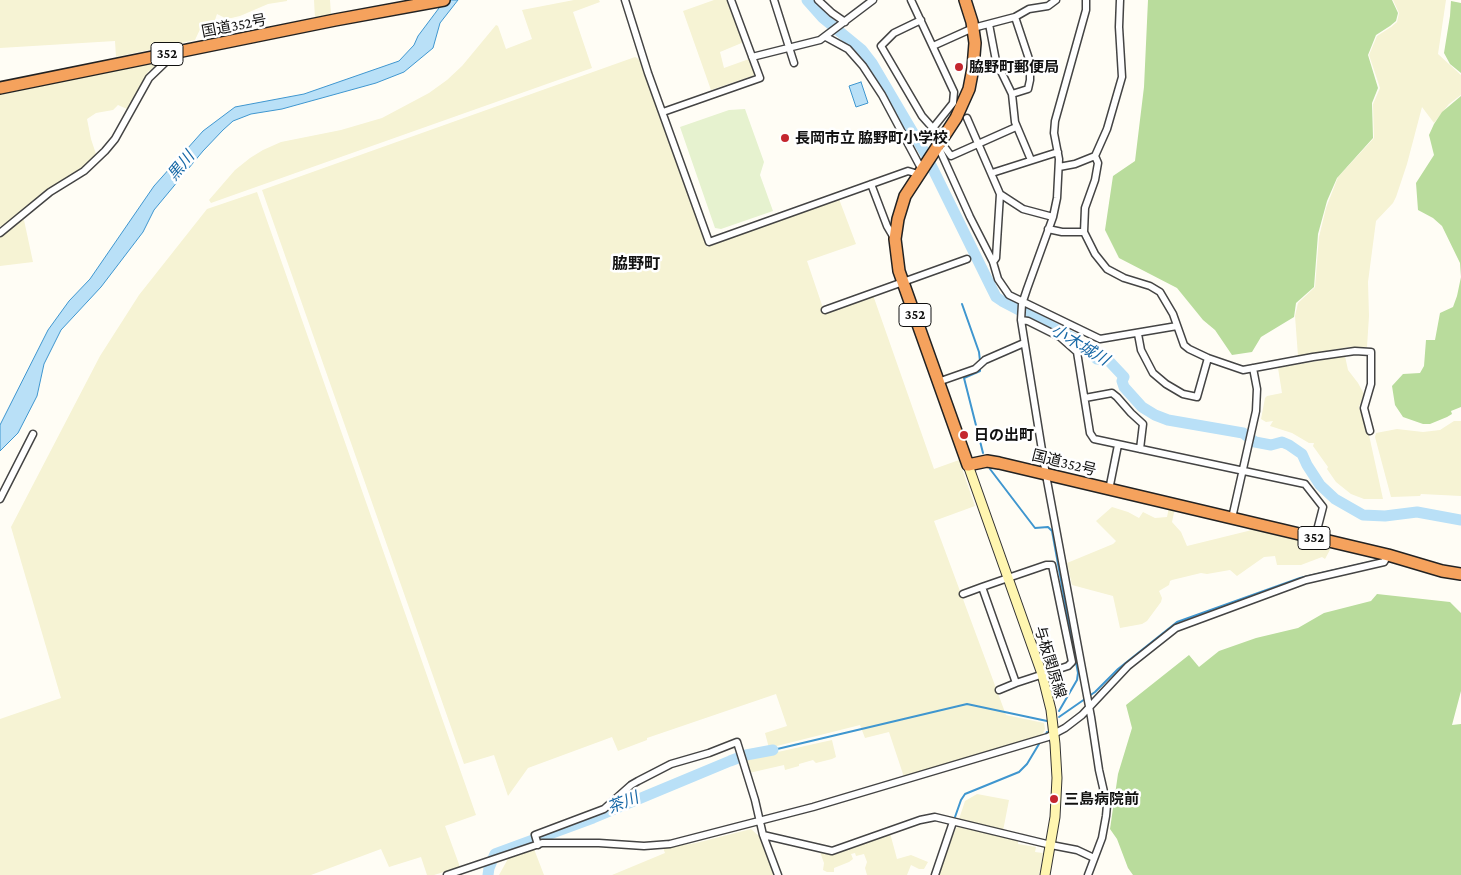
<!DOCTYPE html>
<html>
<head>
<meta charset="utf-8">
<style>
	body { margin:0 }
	canvas { display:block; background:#fffdf5 }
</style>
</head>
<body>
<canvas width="1461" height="875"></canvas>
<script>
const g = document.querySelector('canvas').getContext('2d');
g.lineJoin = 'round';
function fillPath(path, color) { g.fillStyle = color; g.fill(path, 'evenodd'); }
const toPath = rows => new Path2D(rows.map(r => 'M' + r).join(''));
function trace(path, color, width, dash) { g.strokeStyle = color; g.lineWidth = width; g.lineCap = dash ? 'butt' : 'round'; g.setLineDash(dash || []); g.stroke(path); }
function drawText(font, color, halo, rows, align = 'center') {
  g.font = font + ' "Crimson Pro","Noto Sans JP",serif'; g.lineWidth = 5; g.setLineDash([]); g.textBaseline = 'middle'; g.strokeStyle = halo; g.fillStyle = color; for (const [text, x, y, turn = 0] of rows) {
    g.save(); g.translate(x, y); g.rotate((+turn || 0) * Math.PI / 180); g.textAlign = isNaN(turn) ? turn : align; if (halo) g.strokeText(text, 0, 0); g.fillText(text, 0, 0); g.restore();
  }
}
const farmland = toPath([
	[0,0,287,0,287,1,268,4,240,16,227,19,217,14,215,20,202,25,195,40,116,57,115,41,0,48],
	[314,0,330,0,331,15,315,19],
	[574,0,599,0,600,2,573,12,592,68,225,198,211,203,209,200,235,170,250,158,263,150,281,142,341,130,382,118,429,93,447,80,462,66,496,25,498,26,506,49,532,39,522,10],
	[714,0,727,0,744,42,720,52,724,68,749,59,755,75,711,90,683,11],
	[1393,0,1446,0,1438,54,1461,75,1461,95,1449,104,1434,123,1422,107,1407,164,1396,197,1393,203,1376,221,1368,282,1369,316,1367,347,1349,347,1298,356,1295,316,1298,303,1315,287,1319,237,1326,208,1338,177,1374,138,1373,104,1380,88,1369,55,1377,36,1391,27,1397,22,1399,13],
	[635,57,641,60,707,247,839,199,856,244,807,261,824,311,873,295,934,469,959,460,975,506,934,521,1006,715,1044,723,1045,729,1042,735,904,777,889,732,865,738,860,725,769,748,765,733,787,726,776,694,647,738,647,740,618,751,612,737,528,768,508,796,494,755,464,764,262,190],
	[163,60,148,72,127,109,118,105,113,110,96,113,87,119,91,139,96,154,84,167,43,194,3,227,0,226,0,95],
	[257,192,476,815,445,826,460,867,434,875,427,875,421,857,389,867,381,849,311,875,0,875,0,719,61,698,11,527,100,356,139,295,207,209],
	[24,220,33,262,0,266,0,237,19,221],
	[1345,356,1348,370,1358,383,1364,394,1359,407,1369,435,1383,499,1364,499,1351,494,1336,482,1327,469,1328,467,1313,446,1314,443,1309,443,1292,433,1270,426,1273,421,1266,422,1261,419,1265,398,1267,396,1282,393,1278,368],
	[1454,421,1461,421,1461,496,1421,494,1420,496,1391,497,1375,437,1376,433,1397,429,1423,432,1440,430],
	[1112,507,1128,512,1139,518,1143,512,1155,518,1167,517,1169,507,1175,508,1172,522,1181,532,1187,546,1256,529,1332,546,1325,559,1322,557,1301,565,1277,565,1275,556,1264,557,1237,576,1230,570,1207,574,1201,573,1172,580,1170,581,1169,585,1159,591,1162,598,1161,602,1147,621,1142,624,1120,628,1113,596,1072,585,1067,563,1113,544,1116,541,1096,521],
	[832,740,836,757,832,759,816,763,813,760,799,764,799,766,785,770,784,765,749,773,746,759],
	[977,794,1009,800,1003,831,959,819,965,801],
	[958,827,1018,840,1018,844,1036,847,1035,852,1043,853,1039,875,938,875,956,828],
	[751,829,760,837,774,875,612,875,665,853,663,848,696,843],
	[890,833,897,859,911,855,928,862,924,869,919,869,911,865,907,875,867,875,865,868,867,862,864,854,856,856,855,853,851,854,853,859,849,862,834,868,834,872,827,872,823,870,824,863,820,852,837,853],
	[534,849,544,875,499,875,509,857]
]);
const forest = toPath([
	[1148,0,1392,0,1398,13,1396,21,1390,26,1376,35,1368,55,1378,88,1372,103,1373,138,1337,178,1327,201,1318,234,1314,287,1296,303,1294,317,1261,337,1252,352,1232,355,1215,330,1203,320,1177,288,1119,258,1105,230,1113,176,1135,161,1144,87],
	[1451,1,1461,3,1461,73,1450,64,1444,53,1450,16],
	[1461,96,1461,407,1451,411,1452,414,1447,417,1430,424,1423,424,1403,417,1395,405,1392,386,1403,374,1420,373,1424,366,1426,340,1435,340,1440,313,1453,307,1457,296,1461,277,1460,263,1442,226,1433,218,1418,210,1416,183,1434,155,1429,135,1434,124,1442,112],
	[1377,594,1450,602,1461,613,1461,691,1452,725,1461,724,1461,875,1133,875,1128,868,1117,839,1110,829,1118,774,1132,728,1126,705,1189,655,1199,667,1219,651,1256,638,1298,628,1324,613,1371,601]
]);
const pitch = toPath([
	[745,109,764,162,760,175,773,211,721,229,715,228,680,127,729,110]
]);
const water = toPath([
	[445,0,458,0,440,23,433,48,404,72,376,83,282,109,251,114,233,121,223,130,203,151,154,210,143,232,101,287,61,330,44,364,37,396,18,433,0,451,0,425,48,330,69,301,90,279,154,186,203,131,235,107,304,94,399,61,414,45,418,36,445,0],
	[861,82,868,103,856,107,849,86,861,82]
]);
const stream = toPath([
	[962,304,979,352,980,361],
	[980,370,980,371,964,378,983,453],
	[990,469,1035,528,1048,527,1052,531,1078,673,1077,680,1059,711],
	[1059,717,1095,692,1118,669,1177,622,1300,578,1379,560],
	[1046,734,1047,732],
	[773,750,967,704,1047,721],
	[955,817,961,800,965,794,1019,772,1027,764,1039,744]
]);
const river = toPath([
	[807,0,823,18,862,50,872,63,925,153,991,287,996,297,1002,301,1073,338,1097,359,1108,360,1124,377,1122,381,1124,387,1142,407,1155,415,1168,420,1243,433,1255,442,1271,445,1282,442,1289,445,1302,454,1307,465,1320,485,1335,499,1363,515,1385,516,1417,512,1461,520],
	[488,875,489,868,495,854,593,818,730,761,746,755,773,750]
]);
const street = toPath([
	[625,0,648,73,709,242,908,171,918,174],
	[774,0,794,63],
	[818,0,832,13,845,22],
	[911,0,954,92,953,103,933,128],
	[1086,0,1086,10,1055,121,1054,133,1059,159,1057,198,1053,217,1027,289,1022,304,1021,320,1046,475,1091,717,1099,770,1107,805,1106,816,1102,838,1088,875],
	[1015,17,1029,9,1048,6,1056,0],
	[921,20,894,33,881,46,922,116,938,134],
	[989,24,996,61,1012,94],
	[826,37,848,49,863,66,882,95,922,170],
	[933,46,973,28,1015,17,1030,62,1030,80,1028,89,1012,94,1015,122,1031,160],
	[752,57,820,40,873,0],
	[663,112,760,78,731,0],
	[967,118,1000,194,996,258,993,262],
	[938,146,970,217,993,262,998,279,1009,295,1100,339,1177,326],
	[946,149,951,156,1016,127],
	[1095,156,1098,163,1095,180,1085,208,1084,232,1095,254,1107,269,1124,278,1150,286,1160,292,1173,314,1184,345,1189,349,1208,358,1243,370,1313,357,1355,351,1371,352,1371,384,1364,408,1370,431],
	[1059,167,1075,164,1095,156,1107,129,1122,77,1119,27,1120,0],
	[992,173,1058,152],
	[871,184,887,226,894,238],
	[1000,194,1023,209,1053,217],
	[1048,229,1062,232,1084,232],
	[0,233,50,192,84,171,105,151,115,139,149,78,174,54],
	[825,310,967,259],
	[1021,320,1028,321,1060,337,1077,352,1090,433,1094,439,1305,484,1323,507,1315,538],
	[1138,334,1141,350,1153,373,1166,384,1183,394,1197,397,1208,358],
	[938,382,975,369,985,360,1024,343],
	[1085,398,1112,393,1117,397,1131,413,1143,424,1140,449],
	[1109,490,1118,445],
	[0,499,33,434],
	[1232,518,1256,411,1257,389,1253,368],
	[963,594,982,587,1008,578,1046,565,1052,565,1072,662,1068,666,1016,683,982,587],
	[999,690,1016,683],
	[763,835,832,851,920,820,935,817,1051,845,1077,850,1094,858],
	[538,845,535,835,604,809,631,785,638,781,671,764,709,753,737,742,755,800,763,835,778,875],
	[447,875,542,843,599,843,644,846,670,844,813,807,1048,737,1065,728,1082,715,1128,666,1176,628,1306,580,1384,562,1388,555],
	[935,875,953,822]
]);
const secondary = toPath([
	[968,465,1042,674,1051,710,1055,744,1057,778,1055,817,1045,875]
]);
const highway = toPath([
	[965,0,972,22,975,43,973,68,969,89,956,118,905,196,898,219,895,239,899,271,968,465,987,461,999,463,1388,555,1442,571,1461,574],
	[0,88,335,20,444,0]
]);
const markers = [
	[959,67,5,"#c4262e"],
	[785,138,5,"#c4262e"],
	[964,435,5,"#c4262e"],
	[1054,799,5,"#c4262e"]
];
const shields = [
	[167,54,32],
	[915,315,32],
	[1314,538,32]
];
const shieldNames = [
	["352",167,54],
	["352",915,315],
	["352",1314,538]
];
const streetNames = [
	["国道352号",234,26,-11],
	["国道352号",1064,463,14],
	["与板関原線",1050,662,73]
];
const poiNames = [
	["脇野町郵便局",969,67],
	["長岡市立 脇野町小学校",795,138],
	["日の出町",974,435],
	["三島病院前",1064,799]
];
const waterNames = [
	["黒川",181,166,-51],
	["小木城川",1080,345,31],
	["茶川",623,803,-22]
];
const neighbourhoodNames = [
	["脇野町",636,264]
];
fillPath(farmland, '#f6f3d4');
fillPath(forest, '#b9dc9c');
fillPath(pitch, '#e6f2cf');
fillPath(water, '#b9e0f7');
trace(water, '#3f96cf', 1);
trace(stream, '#3f96cf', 2);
trace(river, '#b9e0f7', 11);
trace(street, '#444', 9);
trace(secondary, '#333', 11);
trace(highway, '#222', 14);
trace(street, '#fff', 6);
trace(secondary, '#fff6b0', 9);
trace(highway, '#f5a25d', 11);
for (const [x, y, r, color] of markers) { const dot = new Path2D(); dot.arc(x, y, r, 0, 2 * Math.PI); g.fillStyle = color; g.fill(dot); trace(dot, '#fff', 2); }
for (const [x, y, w] of shields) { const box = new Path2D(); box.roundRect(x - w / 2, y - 11.5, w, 23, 4); g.fillStyle = '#fff'; g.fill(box); trace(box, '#111', 1); }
drawText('bold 14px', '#111', null, shieldNames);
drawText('15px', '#111', '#fff', streetNames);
drawText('bold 15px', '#111', '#fff', poiNames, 'left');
drawText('italic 16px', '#1768a6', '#fff', waterNames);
drawText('bold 16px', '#111', '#fff', neighbourhoodNames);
</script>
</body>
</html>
